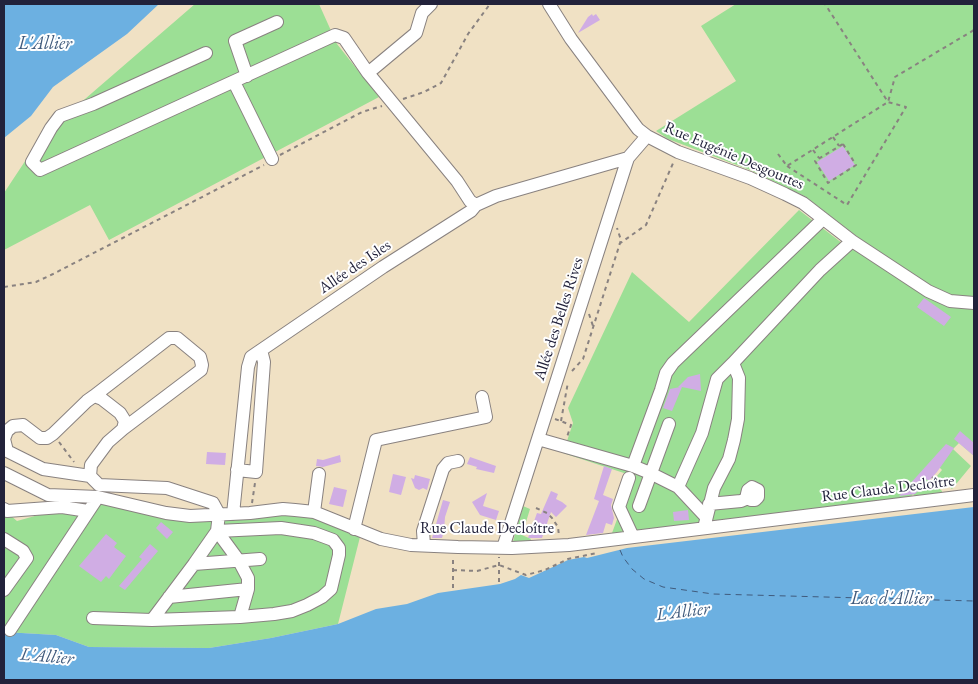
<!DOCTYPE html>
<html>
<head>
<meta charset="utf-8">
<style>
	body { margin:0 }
	#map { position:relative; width:978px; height:684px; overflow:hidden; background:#f0e1c4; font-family:"EB Garamond",serif }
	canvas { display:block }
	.frame { position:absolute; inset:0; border:5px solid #22223b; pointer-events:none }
</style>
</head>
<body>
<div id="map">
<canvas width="978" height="684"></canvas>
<div class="frame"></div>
</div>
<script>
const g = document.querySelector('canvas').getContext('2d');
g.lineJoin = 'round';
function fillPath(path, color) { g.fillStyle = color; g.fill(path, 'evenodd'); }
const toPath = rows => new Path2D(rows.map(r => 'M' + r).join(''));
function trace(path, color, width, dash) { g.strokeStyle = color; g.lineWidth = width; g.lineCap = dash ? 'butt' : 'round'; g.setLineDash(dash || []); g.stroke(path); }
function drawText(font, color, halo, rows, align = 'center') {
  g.font = font + ' "EB Garamond",serif'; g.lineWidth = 4; g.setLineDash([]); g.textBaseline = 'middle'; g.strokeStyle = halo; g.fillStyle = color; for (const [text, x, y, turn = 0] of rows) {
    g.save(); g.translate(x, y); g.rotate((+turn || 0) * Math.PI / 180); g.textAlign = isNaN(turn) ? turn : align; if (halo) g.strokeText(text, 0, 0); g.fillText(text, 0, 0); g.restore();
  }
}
const green = toPath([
	[195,4,319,4,337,44,379,97,109,240,90,205,4,250,4,193,41,137],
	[736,4,974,4,974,459,974,456,959,443,953,449,971,466,952,489,937,476,942,470,938,466,929,480,942,491,942,496,917,499,913,494,910,498,800,512,612,533,633,476,563,453,573,423,568,408,632,272,689,322,799,210,851,250,864,242,806,197,750,170,668,139,656,131,736,81,701,26],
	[73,500,89,501,158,516,288,514,314,517,360,537,338,624,271,638,209,648,89,647,56,635,4,632,4,510,17,521,67,507],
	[523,506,530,509,522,535,531,539,530,542,512,545]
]);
const water = toPath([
	[4,4,159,4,127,34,53,87,31,116,4,138],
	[974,507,974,680,4,680,4,632,56,635,89,647,209,648,271,638,338,624,376,609,407,604,438,593,500,584,515,579,521,575,529,578,568,560,584,557,587,558,627,548]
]);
const ferry = toPath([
	[620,550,623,557,632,569,644,579,663,587,713,594,974,601]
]);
const building = toPath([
	[592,14,593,16,596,14,600,20,578,33,588,17],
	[843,146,855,165,829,181,817,162],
	[924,298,951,317,944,326,917,307],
	[700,374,701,391,682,387,672,411,663,408,670,389,680,387,678,387,688,377],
	[960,431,974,443,974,456,954,439],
	[946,444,954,448,937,472,929,481,926,479,917,489,919,490,915,494,899,496],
	[207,452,226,453,225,465,206,464],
	[340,455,341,462,323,467,316,466,317,459,323,460],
	[470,457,496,466,494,473,476,469,477,467,467,464],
	[604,466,612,469,603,495,613,499,611,505,614,518,612,525,606,523,603,533,586,535,599,501,594,499],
	[393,474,406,477,401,495,389,492],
	[415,475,430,479,427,490,423,488,419,490,415,488,411,478,414,479],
	[334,487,347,490,343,507,329,504],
	[551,491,558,494,556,499,562,502,567,506,556,517,551,512,542,538,528,538,537,513,541,514],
	[487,493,483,506,499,511,496,520,480,515,472,502],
	[443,500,450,502,445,517,444,531,442,538,432,538],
	[688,510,689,520,674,521,673,512],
	[161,522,173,532,167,539,156,528],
	[106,534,117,543,114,547,126,556,109,579,106,576,101,582,79,566],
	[150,544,158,551,125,590,119,586,142,559,139,557]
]);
const path = toPath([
	[403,99,424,92,441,83,468,34,490,4],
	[833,137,839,146],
	[843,144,856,165,828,183,815,161,843,144],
	[813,150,819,158],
	[778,154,787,166,888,102,895,77,974,30],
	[280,155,362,112,382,106],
	[787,166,847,205,906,107,888,102,825,4],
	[619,244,646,225,674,161],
	[4,287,36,282,53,274,264,165],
	[589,314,593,326],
	[572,371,583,359,621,240,617,228],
	[555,419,571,425,567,437],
	[561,421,568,382],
	[59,442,74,462],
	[932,477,944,488],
	[252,503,255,483],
	[536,508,547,513,552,518,558,527,559,536],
	[453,570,477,571,499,565,526,575,545,570,568,559,597,553],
	[499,582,499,557],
	[453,588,453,556]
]);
const minor = toPath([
	[549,4,571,39,638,129,647,136,678,152,750,178,785,194,803,203,852,241,928,291,950,301,974,303],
	[206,53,93,104,60,116,51,128,32,162,40,170,335,35,344,38,368,73,457,181,470,201,476,205],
	[368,73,416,33,422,13,431,4],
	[247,76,235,41,277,22],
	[234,82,272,159],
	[94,396,169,338,177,338,200,357,202,365,201,370,123,429],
	[538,439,633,466,650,473,678,487,706,517],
	[633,466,661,390,666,373,673,363,823,219],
	[237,470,256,472,264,362,261,350],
	[4,473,48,495,98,497,166,513,190,516,250,513,283,509,295,510,314,512,381,539,411,545,458,547,512,548,569,545,974,495],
	[90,476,43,469,7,451,4,439,7,431,13,426,23,425,40,438,47,438,53,434,87,401,94,396,102,399,120,413,125,421,123,429,108,442,91,465,90,476,99,485,167,488,213,503,219,514,217,531,194,564,152,620],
	[629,478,619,507,633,537],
	[678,487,702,433,717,379,733,363],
	[709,504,741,501,748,498,751,500,755,500,758,497,758,490,752,487,748,490,747,494,748,498],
	[639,506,669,424],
	[4,509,7,511,62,507,88,511],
	[314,512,319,474],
	[233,514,248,367,251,357,383,267,471,211,476,205,496,196,628,158],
	[704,528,714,488,729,459,734,440,738,419,739,378,733,363,820,270,852,241],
	[354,529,376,440,486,417,482,397],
	[217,531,239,561,248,578,248,589,240,617],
	[4,539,23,551,27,558,4,590],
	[424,545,423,531,443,469,448,463,458,461],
	[503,548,626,164,628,158,647,136],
	[194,564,260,559],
	[169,597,248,589],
	[93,618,152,620,240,617,274,614,292,611,307,605,322,597,331,589,339,555,339,548,333,540,314,533,281,528,217,531],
	[10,630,98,497]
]);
const streetNames = [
	["Rue Eugénie Desgouttes",734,156,23],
	["Allée des Isles",355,267,-34],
	["Allée des Belles Rives",559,319,-72],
	["Rue Claude Decloître",888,489,-7],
	["Rue Claude Decloître",487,529]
];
const waterNames = [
	["L'Allier",45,44],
	["Lac d'Allier",891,599],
	["L'Allier",683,612,-7],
	["L'Allier",47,657,5]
];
fillPath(green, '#9cdf95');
fillPath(water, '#6cb0e1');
trace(ferry, '#405b7d', 1, [6, 5]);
fillPath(building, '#d0ade4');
trace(minor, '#898280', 14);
trace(path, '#898280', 2, [4, 4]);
trace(minor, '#fff', 12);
drawText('16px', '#22223b', '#fff', streetNames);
drawText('italic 18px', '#405b7d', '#fff', waterNames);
</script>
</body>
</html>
